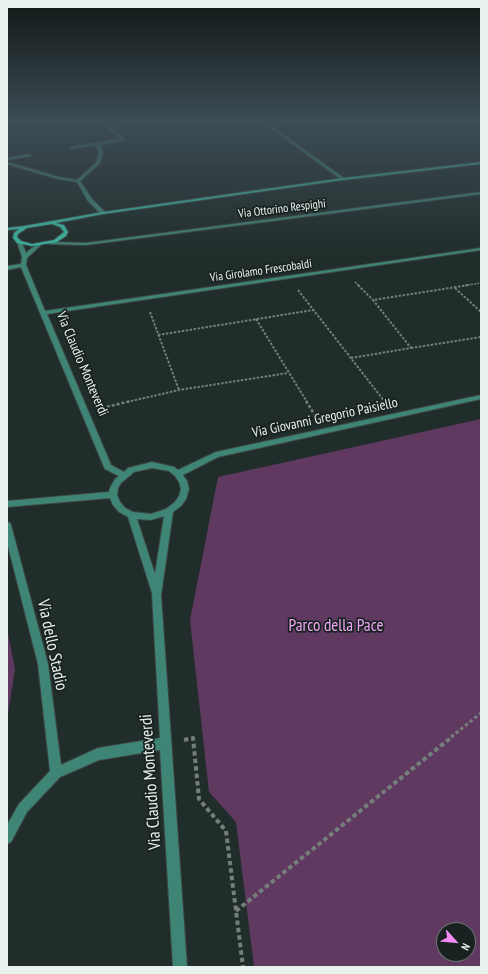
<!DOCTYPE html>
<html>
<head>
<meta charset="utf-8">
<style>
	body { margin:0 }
	#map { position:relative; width:488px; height:974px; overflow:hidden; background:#212d2a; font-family:"PT Sans Narrow",sans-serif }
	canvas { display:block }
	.frame { position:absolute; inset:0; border:8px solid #e9f1ee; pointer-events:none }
	.north { position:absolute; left:436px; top:922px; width:40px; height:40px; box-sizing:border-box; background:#182321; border:1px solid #6c7573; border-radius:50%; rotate:117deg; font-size:11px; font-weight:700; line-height:16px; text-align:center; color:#e9f1ee }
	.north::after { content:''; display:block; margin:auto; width:14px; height:18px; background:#f18af4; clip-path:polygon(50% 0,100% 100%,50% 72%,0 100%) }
</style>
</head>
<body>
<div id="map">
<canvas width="488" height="974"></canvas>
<div class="frame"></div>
<div class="north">N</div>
</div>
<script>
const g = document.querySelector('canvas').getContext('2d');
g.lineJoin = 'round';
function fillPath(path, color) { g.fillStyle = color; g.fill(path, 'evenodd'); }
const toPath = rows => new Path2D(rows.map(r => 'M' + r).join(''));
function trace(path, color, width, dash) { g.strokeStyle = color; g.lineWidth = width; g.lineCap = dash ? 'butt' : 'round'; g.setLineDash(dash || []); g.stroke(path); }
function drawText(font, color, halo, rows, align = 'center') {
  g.font = font + ' "PT Sans Narrow",sans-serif'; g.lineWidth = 3.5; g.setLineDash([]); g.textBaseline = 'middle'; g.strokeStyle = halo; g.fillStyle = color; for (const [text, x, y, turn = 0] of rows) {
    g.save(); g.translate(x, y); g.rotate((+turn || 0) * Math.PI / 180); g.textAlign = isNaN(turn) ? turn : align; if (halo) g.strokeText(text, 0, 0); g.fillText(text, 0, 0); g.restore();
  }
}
const green = toPath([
	[481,419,481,967,254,967,236,822,209,792,190,620,218,477],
	[444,930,468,930,468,954,444,954],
	[7,629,15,669,7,720]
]);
const pathFar4 = toPath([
	[355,282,359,286],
	[462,286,481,283]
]);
const pathFar3 = toPath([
	[358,285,373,300],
	[455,288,481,312],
	[298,290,385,402],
	[150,312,179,390],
	[256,319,307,402],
	[158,335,313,310],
	[411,348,481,337],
	[351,358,411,348,373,300,469,285],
	[127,402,179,390,288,373]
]);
const pathFar2 = toPath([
	[306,401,316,417],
	[102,408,131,401]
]);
const pathFar1 = toPath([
	[451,737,481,713]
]);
const path = toPath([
	[184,740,193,738,199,799,226,831,243,967],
	[236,911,453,736]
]);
const lane = toPath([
	[101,122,105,122,126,140,100,145,103,153,100,163,80,181,92,199,105,212,105,214,101,214,88,201,77,182,58,179,7,164,7,162,59,177,77,180,96,163,99,153,97,145,71,149,70,147,121,139,101,122],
	[262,122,266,122,344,178,344,180,342,180,262,122],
	[30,154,31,156,7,160,7,158,30,154]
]);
const street = toPath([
	[481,192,481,194,86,245,50,244,48,243,50,242,86,243,481,192],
	[17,241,21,241,26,253,38,243,42,244,27,258,26,265,45,311,481,248,481,250,47,314,111,465,124,472,128,468,152,462,174,467,178,470,216,452,481,395,481,399,218,457,183,475,187,481,189,489,186,499,181,506,173,512,161,595,187,967,173,967,160,750,99,760,60,777,27,812,11,842,7,844,7,825,19,804,50,771,38,664,7,542,7,522,10,523,11,525,48,664,61,765,98,748,160,738,152,593,128,517,119,512,113,505,110,498,7,507,7,501,109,492,110,488,115,479,119,476,105,469,104,467,21,267,7,270,7,266,21,264,22,257,17,242,17,241],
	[152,468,169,471,175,476,179,482,181,489,179,496,175,502,166,509,151,514,133,512,125,508,120,502,117,495,118,488,121,483,134,472,152,468],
	[164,516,155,574,137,519,151,520,164,516]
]);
const secondary = toPath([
	[481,162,481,164,343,180,103,214,56,223,64,225,68,232,66,236,57,242,32,246,17,243,13,238,14,233,19,229,7,230,7,228,24,226,103,212,343,178,481,162],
	[52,224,60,227,64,232,54,240,32,244,21,241,17,237,18,234,27,228,52,224]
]);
const farStreetnames = [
	["Via Ottorino Respighi",282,209,-7],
	["Via Girolamo Frescobaldi",261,271,-8]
];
const streetNames = [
	["Via Claudio Monteverdi",82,364,67],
	["Via Giovanni Gregorio Paisiello",325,418,-12]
];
const nearParknames = [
	["Parco della Pace",336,626]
];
const nearStreetnames = [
	["Via dello Stadio",52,645,78],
	["Via Claudio Monteverdi",151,782,-94]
];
fillPath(green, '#603961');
trace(lane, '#3d4845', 2);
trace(street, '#3d4845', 2);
trace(secondary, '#3d4845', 2);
trace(pathFar4, '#747e7b', 1.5, [2, 1]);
trace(pathFar3, '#747e7b', 2, [2.5, 1.5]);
trace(pathFar2, '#747e7b', 2.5, [3, 2]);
trace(pathFar1, '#747e7b', 3, [3.5, 2.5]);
trace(path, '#747e7b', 4, [4.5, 3]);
fillPath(lane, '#3e8576');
fillPath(street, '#3e8576');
fillPath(secondary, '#3cb8a1');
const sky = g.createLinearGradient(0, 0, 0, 258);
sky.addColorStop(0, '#121917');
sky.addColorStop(0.47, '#3d4c55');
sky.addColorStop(1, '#3d4c5500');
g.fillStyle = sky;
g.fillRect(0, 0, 488, 258);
drawText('12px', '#e9f1ee', '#182321', farStreetnames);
drawText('14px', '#e9f1ee', '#182321', streetNames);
drawText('17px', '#f3a6f5', '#182321', nearParknames);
drawText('17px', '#e9f1ee', '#182321', nearStreetnames);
</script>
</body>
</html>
